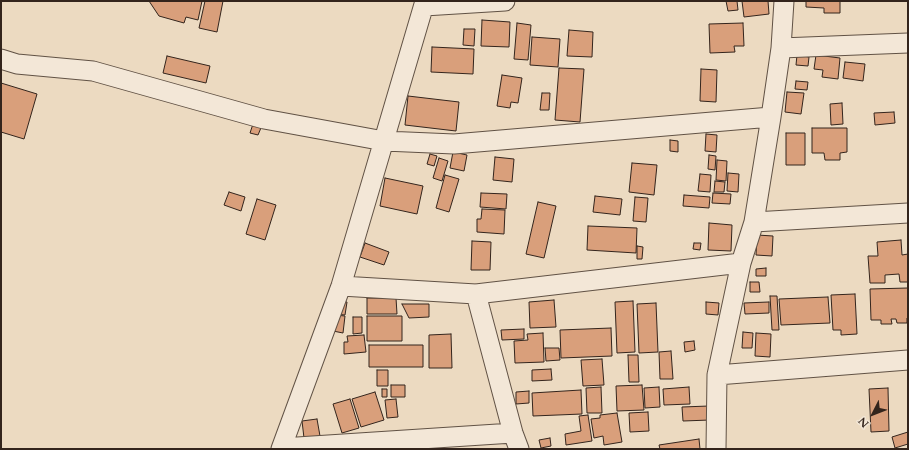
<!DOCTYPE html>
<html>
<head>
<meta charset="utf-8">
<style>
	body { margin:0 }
	#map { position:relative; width:909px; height:450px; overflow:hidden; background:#ecdac1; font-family:Cardo,serif }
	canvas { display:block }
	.frame { position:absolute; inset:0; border:2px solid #33241c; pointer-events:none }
	.north { position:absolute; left:853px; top:394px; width:40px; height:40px; -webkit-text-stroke:3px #f3e7d7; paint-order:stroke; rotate:228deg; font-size:11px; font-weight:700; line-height:16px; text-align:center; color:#33241c }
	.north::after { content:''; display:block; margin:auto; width:14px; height:18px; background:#33241c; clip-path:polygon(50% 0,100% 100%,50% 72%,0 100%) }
</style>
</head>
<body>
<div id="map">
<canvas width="909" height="450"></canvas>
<div class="frame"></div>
<div class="north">N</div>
</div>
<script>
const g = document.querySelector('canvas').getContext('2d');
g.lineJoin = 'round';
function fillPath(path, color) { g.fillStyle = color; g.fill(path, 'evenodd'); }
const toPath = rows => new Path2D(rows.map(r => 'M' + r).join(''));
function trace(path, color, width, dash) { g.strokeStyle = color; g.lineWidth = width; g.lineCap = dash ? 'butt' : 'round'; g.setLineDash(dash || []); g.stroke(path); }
const building = toPath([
	[149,1,202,1,198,20,186,17,184,23,159,16,149,1],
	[205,1,223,1,217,32,199,28,205,1],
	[726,1,737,1,738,10,728,11,726,1],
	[742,1,768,1,769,14,744,17,742,1],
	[806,1,840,1,840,13,824,13,824,8,806,7,806,1],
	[482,20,510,22,509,47,481,46,482,20],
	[517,23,531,25,528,60,514,59,517,23],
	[743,23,744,46,734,46,735,52,710,53,709,24,743,23],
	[464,29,475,29,474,46,463,45,464,29],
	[569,30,593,32,592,57,567,56,569,30],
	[532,37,560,39,558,67,530,65,532,37],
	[432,47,474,49,473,74,431,72,432,47],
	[797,55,809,57,808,66,796,65,797,55],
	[816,55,840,58,838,79,822,77,823,70,814,69,816,55],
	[167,56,210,66,206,83,163,73,167,56],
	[845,62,865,64,863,81,843,78,845,62],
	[559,68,584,69,580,122,555,120,559,68],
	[701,69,717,70,716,102,700,101,701,69],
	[502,75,522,78,518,103,511,102,510,108,497,106,502,75],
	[796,81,808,82,807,90,795,89,796,81],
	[1,83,37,94,24,139,1,132,1,83],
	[787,92,804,93,801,114,785,112,787,92],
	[542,93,550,93,549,110,540,110,542,93],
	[408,96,459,102,456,131,405,125,408,96],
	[842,103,843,124,831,125,830,104,842,103],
	[894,112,895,123,875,125,874,113,894,112],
	[254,121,263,123,258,135,250,133,254,121],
	[812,128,847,128,847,152,840,153,840,160,825,160,824,153,812,153,812,128],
	[786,133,805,133,805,165,786,165,786,133],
	[706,134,717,135,716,152,705,151,706,134],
	[670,140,678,141,678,152,670,151,670,140],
	[453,152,467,155,464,171,450,168,453,152],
	[430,154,437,156,434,166,427,164,430,154],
	[709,155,716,156,715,170,708,169,709,155],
	[495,157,514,159,512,182,493,180,495,157],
	[439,158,448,161,442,181,433,178,439,158],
	[717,160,727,161,726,181,716,180,717,160],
	[632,163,657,165,654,195,629,192,632,163],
	[728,173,739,174,738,192,727,191,728,173],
	[700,174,711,175,710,192,698,191,700,174],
	[445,175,459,179,449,212,436,208,445,175],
	[385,178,423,186,417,214,380,206,385,178],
	[715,181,725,182,724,192,714,192,715,181],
	[229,192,245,197,241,211,224,205,229,192],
	[481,193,507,194,506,209,480,207,481,193],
	[713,193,731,194,730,204,712,203,713,193],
	[684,195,710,197,709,208,683,206,684,195],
	[595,196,622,199,620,215,593,212,595,196],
	[635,197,648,198,646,222,633,221,635,197],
	[257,199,276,205,265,240,246,234,257,199],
	[538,202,556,206,544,258,526,254,538,202],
	[482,209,505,210,504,234,477,232,477,219,481,219,482,209],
	[709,223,732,225,731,251,708,250,709,223],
	[588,226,637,228,636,253,587,250,588,226],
	[757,235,773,236,772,256,756,255,757,235],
	[901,240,902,255,908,254,908,282,900,282,899,274,885,275,885,283,870,283,868,256,878,256,877,242,901,240],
	[472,241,491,242,490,270,471,270,472,241],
	[365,243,389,252,384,265,360,257,365,243],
	[694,243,701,243,700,250,693,249,694,243],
	[637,246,643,247,642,259,637,259,637,246],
	[766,268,766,276,756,276,756,269,766,268],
	[750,282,759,282,760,292,750,292,750,282],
	[908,288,908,318,907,318,907,323,897,323,896,319,891,319,892,324,881,324,881,320,871,320,870,289,908,288],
	[855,294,857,334,841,335,841,330,833,330,831,295,855,294],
	[770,296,777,296,779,330,772,330,770,296],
	[828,297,830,323,781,325,779,299,828,297],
	[367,298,396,298,397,314,367,314,367,298],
	[337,300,347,302,345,315,335,314,337,300],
	[554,300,556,327,530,328,529,302,554,300],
	[633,301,635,352,617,353,615,302,633,301],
	[706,302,719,303,718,315,706,314,706,302],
	[769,302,769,313,745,314,744,303,769,302],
	[656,303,658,352,639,353,637,304,656,303],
	[402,304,429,304,429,317,409,318,402,304],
	[335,315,345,316,343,333,333,331,335,315],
	[367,316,402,316,402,341,367,341,367,316],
	[353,317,362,317,362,333,353,334,353,317],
	[611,328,612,356,561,358,560,330,611,328],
	[524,329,524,339,502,340,501,330,524,329],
	[743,332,753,333,752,348,742,348,743,332],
	[543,333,544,362,515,363,514,341,528,340,527,334,543,333],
	[756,333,771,334,770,357,755,356,756,333],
	[451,334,452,368,429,368,429,335,451,334],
	[364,335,366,352,344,354,344,342,348,342,347,336,364,335],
	[694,341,695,350,685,352,684,342,694,341],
	[369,345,423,345,423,367,369,367,369,345],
	[545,348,559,348,560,360,546,361,545,348],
	[671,351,673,379,660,379,659,352,671,351],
	[628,355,638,355,639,382,629,382,628,355],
	[602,359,604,385,583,386,581,360,602,359],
	[551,369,552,380,532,381,532,370,551,369],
	[377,370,388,370,388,386,377,386,377,370],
	[391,385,405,385,405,397,391,397,391,385],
	[642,385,644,410,617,411,616,386,642,385],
	[601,387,602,413,587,413,586,388,601,387],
	[659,387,660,407,645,408,644,388,659,387],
	[689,387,690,404,664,405,663,389,689,387],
	[888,388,889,431,871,432,869,389,888,388],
	[382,389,387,389,387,397,382,397,382,389],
	[581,390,582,414,533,416,532,393,581,390],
	[529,391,529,403,516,404,516,392,529,391],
	[375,392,384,420,361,427,352,399,375,392],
	[350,399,359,428,342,433,333,404,350,399],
	[396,399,398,417,387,418,385,400,396,399],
	[709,406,710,420,683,421,682,407,709,406],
	[648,412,649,431,630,432,629,413,648,412],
	[617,413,622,442,604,445,603,436,594,438,591,419,600,418,600,415,617,413],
	[588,415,592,441,566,445,565,434,581,431,579,416,588,415],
	[317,419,320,436,304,438,302,421,317,419],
	[908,432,908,444,895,448,892,437,908,432],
	[550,438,551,446,541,448,539,440,550,438],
	[699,439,700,449,660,449,659,445,699,439]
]);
const minor = toPath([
	[424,6,505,1],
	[781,48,908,43],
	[1,59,17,64,93,71,264,119,384,141,454,144,771,117],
	[754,222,908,213],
	[341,286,476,294,741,263],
	[476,294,513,433,519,449],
	[717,375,908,360],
	[282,448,513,433],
	[281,449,341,286,425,1],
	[716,449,717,375,741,263,754,222,771,117,781,48,784,1]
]);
fillPath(building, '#d99f7b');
trace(building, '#33241c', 1);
trace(minor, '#615245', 21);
trace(minor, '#f3e7d7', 19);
</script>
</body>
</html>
